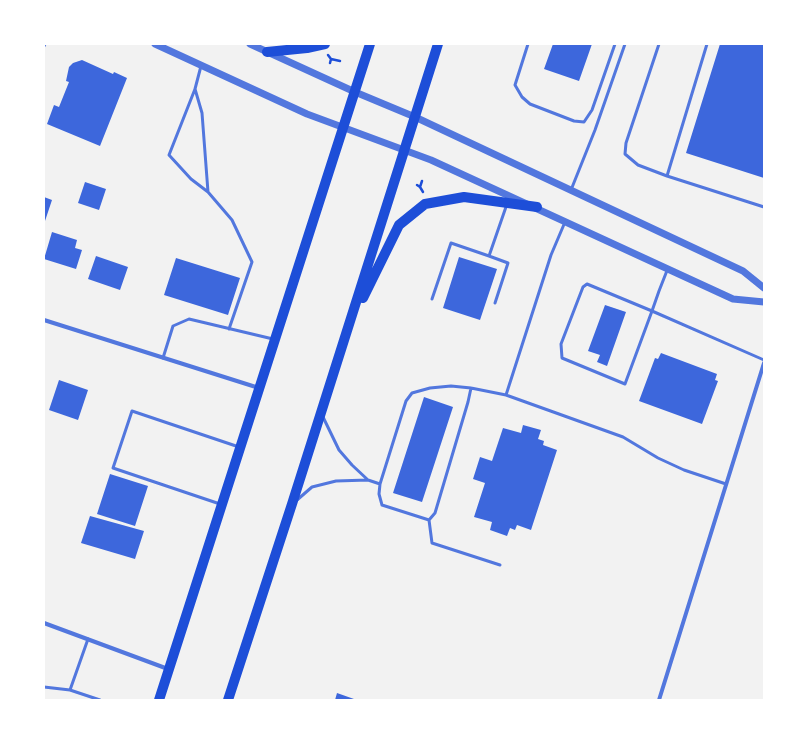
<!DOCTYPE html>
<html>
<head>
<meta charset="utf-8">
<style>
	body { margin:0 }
	#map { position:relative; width:808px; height:744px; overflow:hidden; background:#f2f2f2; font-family:Commissioner,sans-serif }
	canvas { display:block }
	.frame { position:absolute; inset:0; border:45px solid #fff; pointer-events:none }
</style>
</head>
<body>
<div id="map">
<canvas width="808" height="744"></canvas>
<div class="frame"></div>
</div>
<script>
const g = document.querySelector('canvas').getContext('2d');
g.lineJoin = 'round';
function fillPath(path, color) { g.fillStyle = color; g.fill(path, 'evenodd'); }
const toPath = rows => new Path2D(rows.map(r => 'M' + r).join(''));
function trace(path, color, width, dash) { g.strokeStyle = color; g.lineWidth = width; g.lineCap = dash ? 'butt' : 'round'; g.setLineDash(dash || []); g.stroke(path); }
const building = toPath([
	[553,44,592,44,579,81,544,69],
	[720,44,764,44,764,178,686,153],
	[82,60,113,74,114,72,127,78,100,146,47,124,54,105,59,107,69,82,66,81,69,67,73,63],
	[85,182,106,189,99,210,78,203],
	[44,197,52,200,45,221,44,221],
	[52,232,77,240,75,248,82,250,76,269,44,259],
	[96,256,128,267,120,290,88,279],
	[459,257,497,269,480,320,443,308],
	[176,258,240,278,228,315,164,295],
	[605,305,626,312,607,366,597,362,600,355,588,351],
	[661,353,717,374,715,380,718,381,702,424,639,401,655,358,658,359],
	[59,380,88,390,78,420,49,410],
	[424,397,453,407,422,502,393,493],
	[523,425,541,430,538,439,544,441,543,445,557,450,531,530,517,525,515,530,510,528,507,536,490,530,492,522,474,517,485,483,473,479,480,457,492,461,503,428,521,433],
	[110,474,148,486,135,526,97,514],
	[90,516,144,531,135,559,81,543],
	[337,693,354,699,353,700,335,700]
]);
const path = toPath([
	[328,55,331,59,340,61],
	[330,63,331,59],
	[417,185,420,187,423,192],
	[420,187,422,181]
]);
const service = toPath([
	[528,44,515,85,522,97,530,104,574,121,584,122,592,110,615,44],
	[659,44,626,143,625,154,638,165,667,176],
	[707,44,667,176,764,207],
	[44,46,45,44],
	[201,66,195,89,202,113,208,192,232,220,252,262,229,329],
	[195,89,169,155,191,179,208,192],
	[571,190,595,130,625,44],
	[489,256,508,263,495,303],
	[668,268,659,291,652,311,625,384,562,358,561,344,583,287,587,284,652,311,764,360],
	[432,299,451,243,489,256,507,204],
	[163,358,173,326,189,319,273,339],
	[506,395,551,255,565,222],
	[323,417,339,450,352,465,368,480,380,484,406,401,412,393,430,388,451,386,471,388,506,395,623,437,658,458,684,470,726,484],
	[380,484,379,494,382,505,429,520,435,513,468,402,471,388],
	[297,500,312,487,336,481,368,480],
	[220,504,113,468,132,411,239,447],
	[429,520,432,543,500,565],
	[88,639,70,690,100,700],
	[44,687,70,690]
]);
const minor = toPath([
	[44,320,259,388],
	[44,623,168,669],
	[659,700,764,363]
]);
const tertiary = toPath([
	[155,44,307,114,431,160,733,299,764,302],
	[250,44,355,92,415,117,743,271,764,288]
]);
const primary = toPath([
	[267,52,307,48,325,44],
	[363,298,399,225,425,204,464,197,537,207],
	[159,700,370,44],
	[228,700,292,504,438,44]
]);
fillPath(building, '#3d67dc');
trace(path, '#1d4ed8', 2.5);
trace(service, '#5277de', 3);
trace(minor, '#5277de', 4);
trace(tertiary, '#5277de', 7);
trace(primary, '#1d4ed8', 10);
</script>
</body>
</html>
